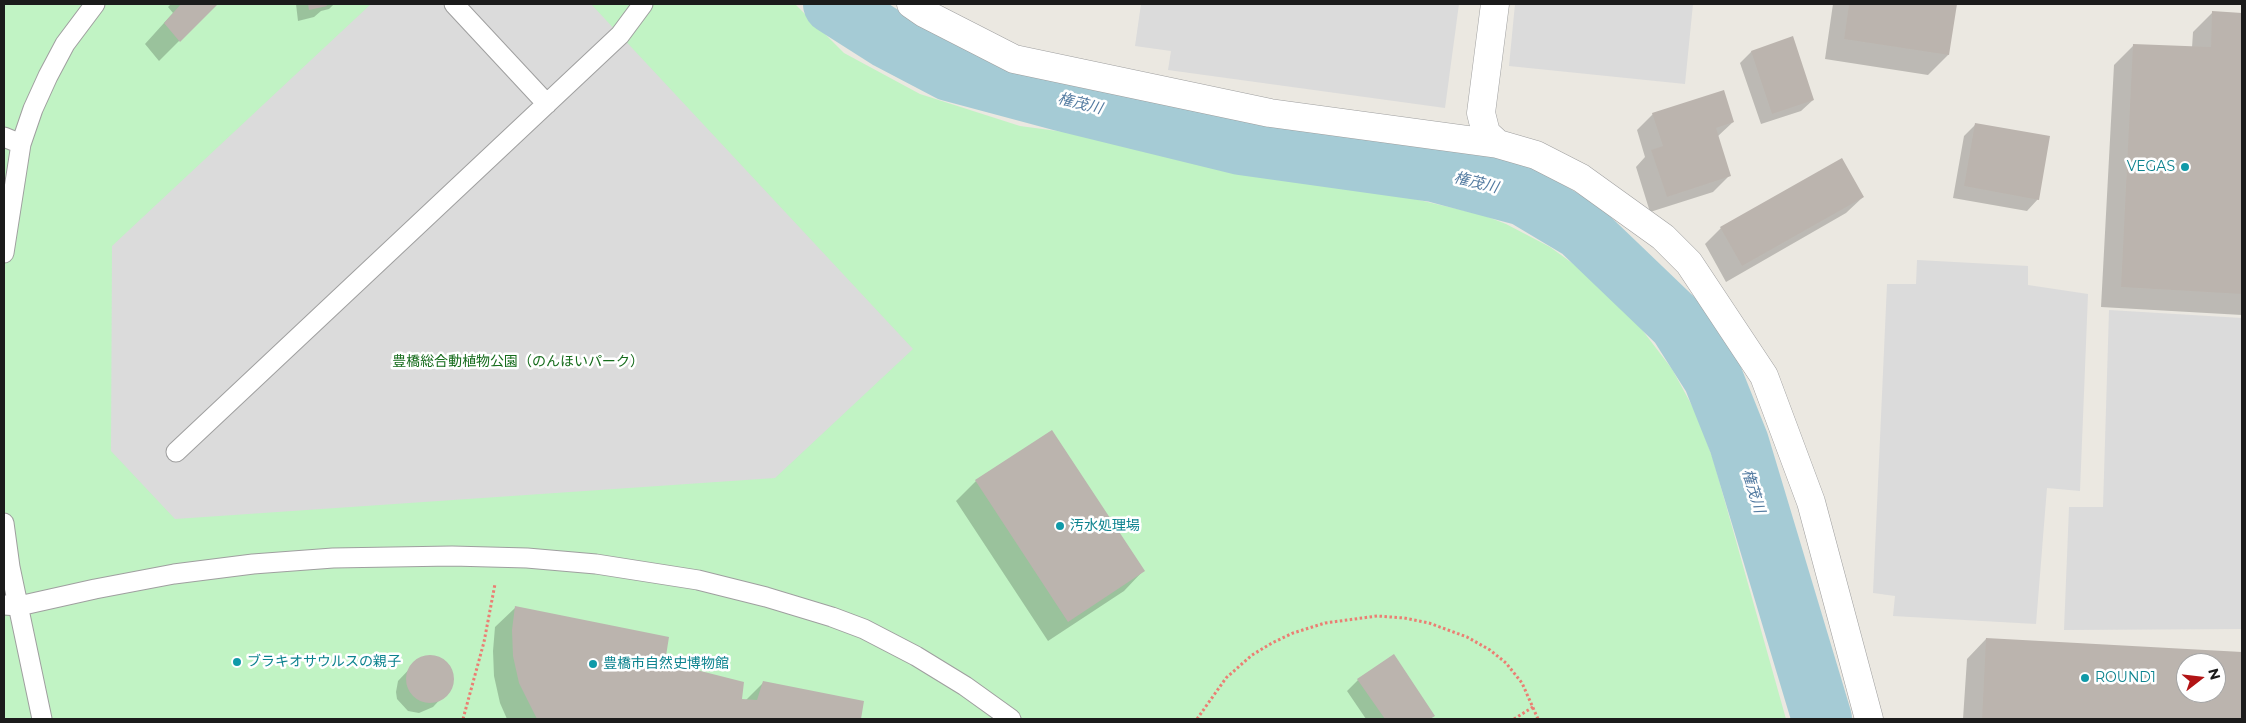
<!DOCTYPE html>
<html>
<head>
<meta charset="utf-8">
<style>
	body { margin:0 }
	#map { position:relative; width:2246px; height:723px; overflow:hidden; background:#ebe8e1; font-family:Montserrat,sans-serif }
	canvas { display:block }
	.frame { position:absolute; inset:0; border:5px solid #1b1b1b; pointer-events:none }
	.north { position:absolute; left:2176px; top:653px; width:50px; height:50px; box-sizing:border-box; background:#fff; border:1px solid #a4a4a4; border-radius:50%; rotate:74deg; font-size:14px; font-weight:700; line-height:20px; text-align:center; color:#1b1b1b }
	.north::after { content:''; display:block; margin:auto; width:18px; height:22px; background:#b21415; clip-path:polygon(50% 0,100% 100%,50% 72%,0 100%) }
</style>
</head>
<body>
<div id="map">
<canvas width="2246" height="723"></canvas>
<div class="frame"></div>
<div class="north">N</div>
</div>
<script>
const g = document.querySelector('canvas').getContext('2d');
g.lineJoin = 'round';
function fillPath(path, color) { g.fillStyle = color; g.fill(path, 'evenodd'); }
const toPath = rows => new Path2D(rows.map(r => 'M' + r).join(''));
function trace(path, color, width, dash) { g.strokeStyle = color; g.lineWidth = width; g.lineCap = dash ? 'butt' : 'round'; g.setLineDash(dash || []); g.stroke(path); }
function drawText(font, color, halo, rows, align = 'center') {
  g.font = font + ' Montserrat,"Noto Sans JP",sans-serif'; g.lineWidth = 5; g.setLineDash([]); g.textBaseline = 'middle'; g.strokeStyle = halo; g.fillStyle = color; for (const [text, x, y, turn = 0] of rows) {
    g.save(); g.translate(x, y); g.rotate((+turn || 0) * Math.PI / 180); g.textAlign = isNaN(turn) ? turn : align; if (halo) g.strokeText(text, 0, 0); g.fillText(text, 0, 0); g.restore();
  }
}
const park = toPath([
	[4,4,795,4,844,53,920,94,1020,126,1214,152,1483,215,1506,224,1550,247,1590,276,1627,310,1672,369,1696,413,1713,459,1786,719,4,719]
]);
const parking = toPath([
	[371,4,591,4,913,349,775,478,175,519,111,451,112,246],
	[1141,4,1459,4,1445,108,1168,70,1171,51,1135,46],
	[1515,4,1693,4,1685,84,1509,66],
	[1917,260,2028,266,2028,285,2088,294,2080,491,2047,488,2036,624,1893,616,1895,596,1873,593,1887,284,1916,284],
	[2109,310,2242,318,2242,629,2064,630,2069,507,2103,507]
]);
const shadow = toPath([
	[171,4,216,4,159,61,145,44,173,13,168,7],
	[296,4,334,4,329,9,321,11,314,17,298,21],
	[1833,4,1956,4,1948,55,1928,75,1825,59],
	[2213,12,2242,14,2242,315,2101,307,2114,65,2134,45,2192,48,2193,32],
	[1792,38,1813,100,1801,111,1761,124,1740,63,1751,52],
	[1653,114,1733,122,1717,137,1729,176,1713,192,1650,212,1636,167,1645,157,1637,130],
	[1975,125,2038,199,2027,211,1953,198,1964,136],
	[1863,197,1846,213,1726,282,1705,244,1721,228],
	[976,481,1143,571,1124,591,1048,641,956,501],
	[515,608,663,663,740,701,745,701,763,683,862,702,860,719,507,719,500,703,494,676,493,651,495,627],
	[1986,639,2242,654,2242,719,1963,719,1967,659],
	[2186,663,2216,663,2216,693,2186,693],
	[429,656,440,659,447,663,452,678,450,689,433,707,419,713,408,711,397,699,396,692,398,681,415,663],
	[1358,680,1433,715,1430,719,1366,719,1347,691]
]);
const river = toPath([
	[833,4,888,39,949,71,1061,101,1241,145,1434,172,1524,196,1581,230,1678,323,1713,378,1739,443,1822,719]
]);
const building = toPath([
	[181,4,218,4,180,42,164,23],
	[308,4,326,4,327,6,309,10],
	[1849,4,1957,4,1949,55,1844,39],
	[2212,11,2242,13,2242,294,2121,287,2133,44,2211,47],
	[1793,36,1814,100,1772,114,1751,51],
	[1724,90,1734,122,1716,128,1731,176,1667,197,1651,150,1663,146,1652,113],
	[1975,123,2050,136,2039,200,1964,186],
	[1842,158,1864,197,1742,266,1720,227],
	[1052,430,1145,571,1068,622,975,480],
	[515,606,669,637,665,662,744,682,742,699,757,700,763,681,864,701,861,719,537,719,519,683,513,656,512,630],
	[1986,638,2242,652,2242,719,1982,719],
	[2186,663,2216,663,2216,693,2186,693],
	[1394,654,1435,716,1430,719,1385,719,1357,679],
	'406 679a24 24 0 1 1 48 0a24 24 0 1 1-48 0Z'
]);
const path = toPath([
	[463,719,484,642,495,584],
	[1197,719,1226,678,1252,655,1272,643,1293,633,1325,623,1377,616,1404,618,1429,623,1467,637,1490,650,1506,663,1522,683,1538,719],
	[1514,719,1533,707]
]);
const service = toPath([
	[454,4,547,104],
	[4,137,21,144],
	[4,253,21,144,33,109,48,76,65,44,95,4],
	[176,452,620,35,643,4],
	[4,523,10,567,42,719],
	[4,605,19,606,95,589,174,574,253,564,333,558,452,556,527,558,596,564,698,580,766,597,832,617,864,629,916,656,965,686,1011,719]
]);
const minor = toPath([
	[911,4,924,13,1014,59,1270,113,1498,144],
	[1495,4,1481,113,1486,133,1498,144,1536,155,1581,178,1663,237,1689,263,1764,376,1811,502,1869,719]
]);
const markers = [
	[2185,167,5,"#0f9aa8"],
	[1060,526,5,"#0f9aa8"],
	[237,662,5,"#0f9aa8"],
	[593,664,5,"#0f9aa8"],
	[2085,678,5,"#0f9aa8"]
];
const cultureNames = [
	["VEGAS",2175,167,"right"],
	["汚水処理場",1070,526],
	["ブラキオサウルスの親子",247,662],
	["豊橋市自然史博物館",603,664],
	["ROUND1",2095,678]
];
const parkNames = [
	["豊橋総合動植物公園（のんほいパーク）",518,362]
];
const waterNames = [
	["権茂川",1080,104,14],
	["権茂川",1476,183,14],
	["権茂川",1753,491,73]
];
fillPath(park, '#c1f3c4');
fillPath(parking, '#dbdbdb');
fillPath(shadow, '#0003');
trace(river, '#a5cbd5', 60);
fillPath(building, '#bbb4ae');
trace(service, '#9f9f9f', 21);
trace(minor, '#9f9f9f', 29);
trace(path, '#eb7e73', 3, [2.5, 2.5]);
trace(service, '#fff', 19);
trace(minor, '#fff', 28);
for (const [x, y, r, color] of markers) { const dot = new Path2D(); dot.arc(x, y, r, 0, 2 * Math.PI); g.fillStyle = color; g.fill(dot); trace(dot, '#fff', 2); }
drawText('14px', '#0d838f', '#fff', cultureNames, 'left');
drawText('14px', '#166c1c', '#fff', parkNames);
drawText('italic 15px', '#527aa0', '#fff', waterNames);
</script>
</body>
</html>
